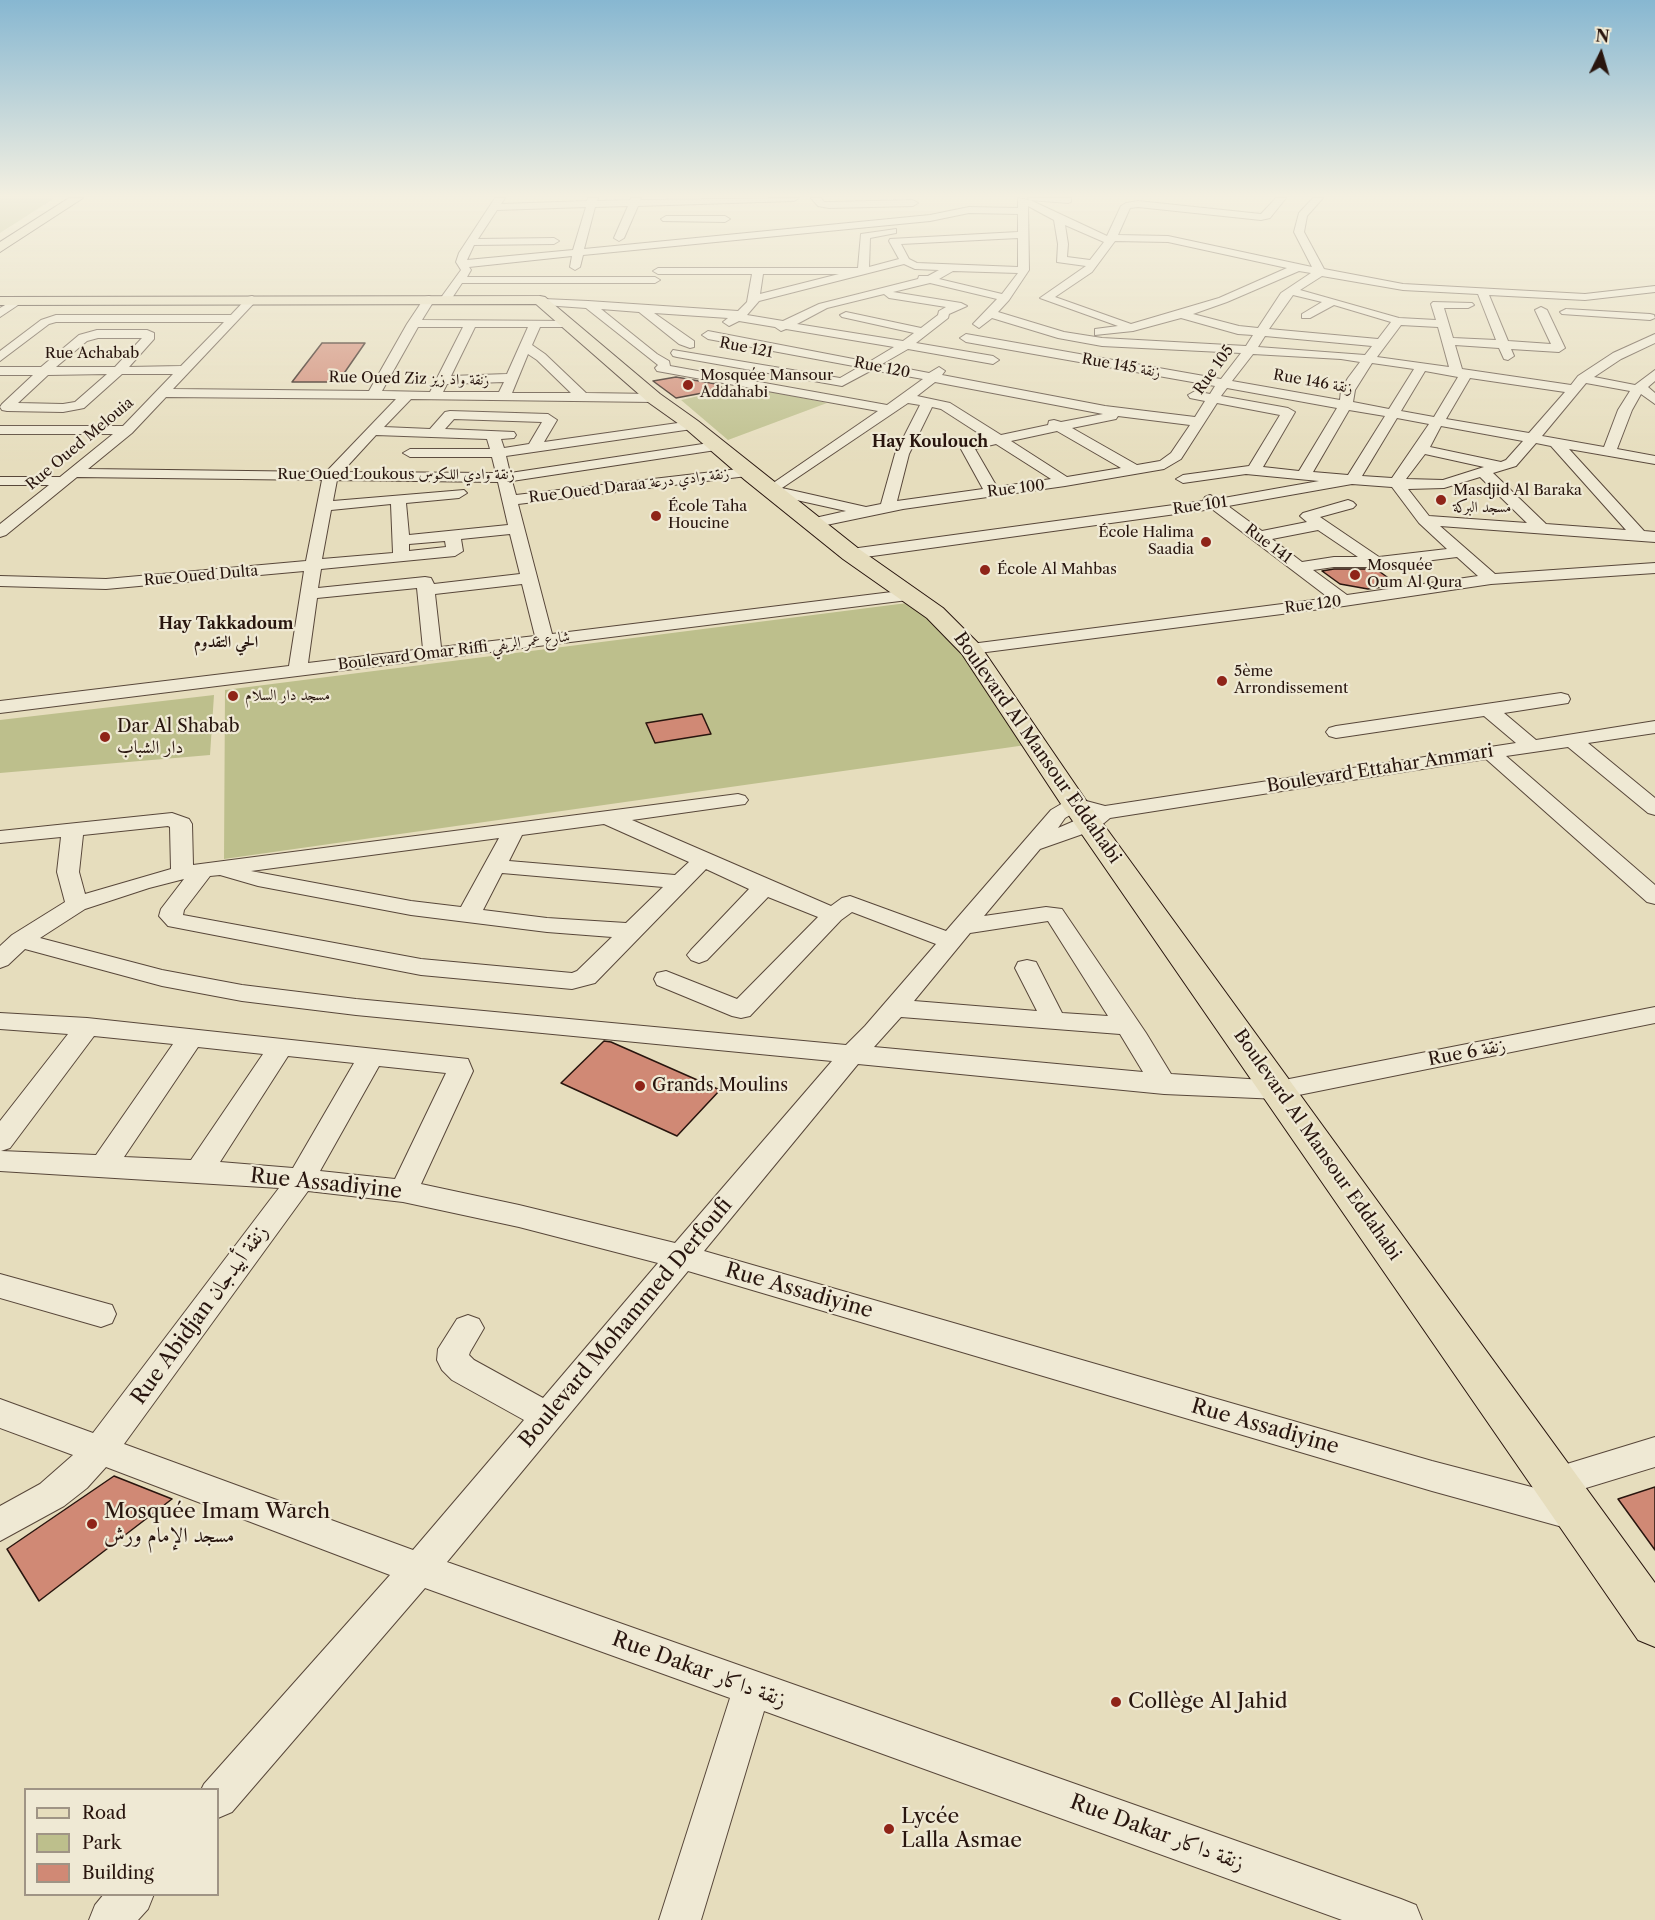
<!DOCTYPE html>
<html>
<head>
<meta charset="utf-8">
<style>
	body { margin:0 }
	#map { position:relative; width:1655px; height:1920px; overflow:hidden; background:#e6ddbd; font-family:"Libre Caslon Text",serif }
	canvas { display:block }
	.legend { position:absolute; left:24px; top:1788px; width:195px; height:108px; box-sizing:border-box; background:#efe9d4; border:2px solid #9f9485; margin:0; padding:8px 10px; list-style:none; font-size:18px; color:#28150e }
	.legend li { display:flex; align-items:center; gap:12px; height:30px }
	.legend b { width:30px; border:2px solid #9f9485 }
	.north { position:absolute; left:1571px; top:24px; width:60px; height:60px; -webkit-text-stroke:4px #efe9d4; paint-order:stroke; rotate:5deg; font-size:16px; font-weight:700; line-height:24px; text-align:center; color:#28150e }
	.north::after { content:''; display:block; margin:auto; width:21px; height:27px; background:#28150e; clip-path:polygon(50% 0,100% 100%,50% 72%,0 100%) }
</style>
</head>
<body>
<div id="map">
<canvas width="1655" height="1920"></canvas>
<ul class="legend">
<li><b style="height:8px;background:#e6ddbd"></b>Road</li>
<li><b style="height:16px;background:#bdbf8c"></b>Park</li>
<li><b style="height:16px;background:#d08975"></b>Building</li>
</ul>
<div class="north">N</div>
</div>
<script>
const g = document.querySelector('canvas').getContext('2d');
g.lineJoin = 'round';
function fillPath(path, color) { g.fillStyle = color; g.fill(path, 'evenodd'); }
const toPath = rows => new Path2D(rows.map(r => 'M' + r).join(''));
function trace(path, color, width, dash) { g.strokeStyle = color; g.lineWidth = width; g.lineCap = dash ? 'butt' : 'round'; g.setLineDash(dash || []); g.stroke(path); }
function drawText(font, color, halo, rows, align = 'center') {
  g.font = font + ' "Libre Caslon Text",Amiri,serif'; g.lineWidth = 4.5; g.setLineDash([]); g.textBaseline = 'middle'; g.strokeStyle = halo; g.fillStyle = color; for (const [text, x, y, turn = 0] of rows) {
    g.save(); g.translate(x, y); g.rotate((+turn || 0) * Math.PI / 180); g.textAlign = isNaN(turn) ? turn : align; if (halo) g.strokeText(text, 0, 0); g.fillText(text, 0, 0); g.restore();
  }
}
const green = toPath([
	[0,198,55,198,0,233],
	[743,386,827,403,728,440,681,400],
	[907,603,942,624,1026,745,224,859,225,690],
	[214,695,210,755,0,773,0,720]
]);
const building = toPath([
	[322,343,365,343,338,382,292,382,322,343],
	[676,377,716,384,724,389,676,398,653,381,676,377],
	[1334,569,1376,569,1398,585,1368,589,1340,584,1322,571,1334,569],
	[702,714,711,734,655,743,646,723,702,714],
	[604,1041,611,1042,720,1090,677,1136,561,1083,604,1041],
	[114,1476,172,1499,39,1601,7,1549,114,1476],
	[1655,1487,1655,1550,1618,1499,1655,1487]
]);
const minor = toPath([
	[495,198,505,198,501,204,587,201,588,198,598,198,597,201,630,200,631,198,641,198,640,200,799,198,794,201,638,206,624,238,619,241,614,238,628,206,595,207,584,249,930,215,969,207,1018,208,1018,198,1029,200,1028,198,1071,198,1071,202,1068,203,1030,200,1107,236,1121,206,1126,203,1138,201,1261,214,1276,198,1286,198,1270,218,1261,220,1138,207,1130,208,1118,235,1168,236,1312,267,1294,232,1299,213,1313,198,1323,198,1307,216,1304,232,1324,269,1403,284,1585,294,1655,286,1655,292,1585,300,1489,295,1508,341,1551,344,1535,310,1541,307,1547,310,1565,348,1559,352,1511,349,1514,356,1508,360,1504,359,1499,348,1455,345,1462,369,1571,385,1578,376,1613,353,1655,334,1655,343,1621,359,1594,377,1635,385,1655,370,1655,381,1648,387,1655,393,1655,404,1641,394,1632,410,1617,449,1655,456,1655,464,1569,449,1644,531,1655,532,1655,542,1440,526,1495,574,1655,563,1655,573,1491,584,1344,606,971,654,965,653,962,649,965,645,971,644,1329,598,1212,509,851,559,843,554,851,549,1203,501,1205,497,1210,495,1218,499,1319,481,1246,474,1183,483,1176,479,1183,475,1249,466,1280,415,1217,403,1181,459,1164,469,1065,486,903,509,812,528,806,526,804,523,806,520,846,511,765,493,763,490,878,411,657,371,655,368,658,365,586,308,544,305,538,302,544,299,588,301,738,311,747,302,752,274,658,274,653,271,658,268,858,268,861,234,896,229,896,233,870,238,869,267,899,259,889,241,890,239,1018,232,1018,214,969,213,930,221,583,255,580,267,575,270,570,267,572,256,469,267,471,270,467,277,655,277,660,280,655,283,462,283,450,301,442,301,440,299,461,270,456,262,459,253,495,198],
	[1028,206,1054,220,1058,244,1057,262,1086,266,1040,298,1118,326,1095,329,1095,335,1133,331,1181,318,1238,334,1253,335,1246,346,1102,338,1064,332,998,312,1009,300,1029,270,1028,206],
	[586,207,573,250,467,260,474,245,554,244,559,241,554,238,478,239,497,210,586,207],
	[1065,225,1104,242,1090,260,1067,257,1068,244,1065,225],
	[1018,238,1018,267,917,263,909,259,901,244,1018,238],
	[1115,241,1168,242,1287,268,1219,298,1131,324,1055,297,1092,272,1115,241],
	[904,264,915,269,939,270,928,276,919,276,918,279,819,304,783,321,747,315,759,301,904,264],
	[953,271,1018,273,1002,294,939,279,953,271],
	[1299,271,1311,273,1281,293,1258,328,1239,326,1193,314,1227,302,1299,271],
	[763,274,839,274,760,294,763,274],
	[1322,276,1403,290,1478,294,1496,340,1453,338,1444,308,1468,308,1474,305,1472,303,1433,302,1431,304,1436,320,1399,318,1300,290,1322,276],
	[930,283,997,299,973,324,979,328,992,318,1058,338,1102,346,1241,353,1221,379,966,334,960,338,966,342,1215,386,1210,394,1195,391,1188,395,1190,398,1205,401,1195,417,1105,406,942,375,945,371,939,367,929,373,882,364,908,349,993,364,999,360,993,356,916,343,948,318,949,314,967,306,961,303,893,292,930,283],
	[884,294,889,298,946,307,939,311,938,315,921,328,846,312,840,315,842,317,914,333,903,341,797,324,827,308,884,294],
	[1293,295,1322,302,1302,314,1302,318,1310,318,1334,305,1391,322,1378,339,1269,329,1293,295],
	[601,309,639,312,679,344,690,348,694,347,694,341,654,313,728,318,723,322,729,326,739,321,775,327,781,331,786,329,894,347,869,362,708,331,702,335,708,339,859,367,840,378,673,350,671,353,673,356,677,357,842,386,872,370,923,379,887,405,670,366,669,361,657,354,601,309],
	[1401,325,1438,327,1449,367,1377,357,1401,325],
	[1265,336,1372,346,1365,355,1258,347,1265,336],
	[1253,354,1341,359,1360,362,1348,378,1341,390,1340,400,1232,381,1253,354],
	[1372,363,1414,369,1389,409,1353,402,1355,390,1372,363],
	[1425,371,1458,377,1434,417,1401,411,1425,371],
	[1470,378,1565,392,1529,433,1446,419,1470,378],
	[935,382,1103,414,1061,422,1054,420,1049,421,1048,425,1001,435,950,403,917,396,935,382],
	[1586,383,1630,391,1618,410,1604,447,1542,436,1586,383],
	[1227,388,1337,408,1299,471,1263,467,1295,412,1288,408,1221,396,1227,388],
	[908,403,920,405,895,454,881,504,866,507,782,488,908,403],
	[932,407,941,409,986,438,964,443,961,449,983,489,897,501,909,454,932,407],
	[1349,410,1385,416,1348,475,1313,472,1349,410],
	[1118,416,1190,425,1171,453,1160,461,1137,465,1072,428,1116,419,1118,416],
	[1397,418,1429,424,1392,478,1362,476,1397,418],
	[1441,426,1523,441,1506,460,1501,462,1430,447,1441,426],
	[1057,431,1121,468,1067,477,1011,441,1057,431],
	[1536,443,1551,446,1626,530,1546,524,1493,473,1516,466,1536,443],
	[996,444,1051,479,997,487,975,449,996,444],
	[1425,454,1484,467,1443,480,1406,479,1425,454],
	[1480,477,1527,523,1429,516,1408,489,1444,488,1480,477],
	[1352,484,1392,487,1419,523,1447,549,1379,557,1320,517,1353,508,1356,505,1353,502,1348,500,1303,513,1300,516,1307,522,1262,531,1228,506,1352,484],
	[1318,530,1358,557,1334,557,1302,562,1272,539,1318,530],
	[1457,557,1478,576,1347,595,1313,570,1334,567,1377,567,1457,557],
	[811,198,821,198,824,202,829,202,913,200,918,203,913,206,829,208,818,206,811,198],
	[666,216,725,216,730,219,725,222,663,221,661,219,666,216],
	[252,296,258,299,256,301,173,389,369,391,407,324,425,297,429,296,435,299,422,320,572,321,572,325,568,327,540,327,532,345,545,354,586,393,654,394,661,398,654,402,411,399,384,427,430,429,445,412,450,411,548,414,557,420,544,442,692,421,699,425,692,429,506,456,510,473,716,442,723,446,716,450,512,481,516,495,747,468,752,469,754,472,752,475,747,476,518,504,552,634,908,590,914,591,916,595,914,599,908,600,0,713,0,701,289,666,304,571,106,589,0,586,0,576,106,579,306,561,322,480,77,477,6,535,0,537,0,524,49,485,0,485,0,477,60,477,113,434,0,434,0,426,123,426,173,374,122,374,84,408,79,409,63,412,7,411,2,410,0,407,2,404,33,375,0,375,0,367,41,367,79,335,97,330,147,330,154,333,154,339,129,367,181,366,224,322,56,322,49,324,0,361,0,351,41,320,56,315,231,315,248,297,252,296],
	[418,327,463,327,430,392,382,391,418,327],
	[475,327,528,327,507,374,451,376,475,327],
	[98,338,142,338,115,367,56,367,87,341,98,338],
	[528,354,537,360,571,393,512,393,528,354],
	[107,374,75,402,63,404,18,403,48,375,107,374],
	[504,382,499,392,443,392,447,384,504,382],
	[166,397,396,399,326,472,88,469,132,433,166,397],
	[454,419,542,422,529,444,504,448,501,439,514,438,516,435,514,432,445,429,454,419],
	[376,435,487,439,490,449,410,449,403,453,410,457,492,457,496,473,342,472,376,435],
	[337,480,498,482,508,525,409,535,406,503,459,498,467,493,464,490,333,501,337,480],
	[391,504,393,553,322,559,331,510,391,504],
	[510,534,520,574,434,584,431,578,425,577,318,588,321,569,455,556,463,551,461,539,510,534],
	[445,541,446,547,409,551,409,544,445,541],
	[522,584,535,636,441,647,435,594,522,584],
	[417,588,423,649,308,663,317,598,417,588],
	[17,298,21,299,21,303,0,317,0,308,17,298],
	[1566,309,1650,314,1654,315,1655,318,1650,320,1562,314,1560,312,1566,309],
	[1561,693,1568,695,1570,699,1568,703,1504,713,1536,740,1655,721,1655,733,1588,743,1655,798,1655,815,1648,813,1568,747,1506,756,1655,885,1655,904,1647,902,1486,759,1110,818,1097,829,1040,849,984,916,1046,907,1062,909,1146,1033,1171,1074,1279,1081,1655,1007,1655,1023,1279,1099,1164,1094,858,1064,704,1251,1432,1461,1543,1490,1539,1482,1544,1471,1655,1437,1655,1467,1563,1495,1589,1504,1594,1515,1589,1526,1577,1531,1432,1491,688,1271,447,1562,1401,1899,1416,1905,1422,1920,1342,1920,764,1711,701,1920,659,1920,730,1698,425,1588,232,1812,218,1818,218,1790,201,1790,204,1784,390,1575,106,1467,87,1488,64,1506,0,1541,0,1506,40,1484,73,1455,0,1428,0,1399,93,1433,279,1188,0,1171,0,1121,68,1034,0,1029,0,1013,87,1018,468,1059,473,1071,421,1184,519,1205,675,1243,832,1061,356,1015,242,1001,162,986,25,949,8,965,0,968,0,946,12,935,65,902,57,872,61,837,0,843,0,831,172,813,189,819,192,824,193,865,738,794,745,796,748,800,745,804,632,820,831,906,842,898,850,896,946,931,1051,810,1068,800,1075,798,1105,806,1516,743,1484,716,1336,738,1329,736,1326,732,1329,728,1336,726,1561,693],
	[1077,811,1088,815,1058,828,1065,818,1077,811],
	[604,824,689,862,675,875,509,861,522,835,604,824],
	[168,826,170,827,171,869,85,894,79,872,83,835,168,826],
	[499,838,461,907,411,901,251,871,499,838],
	[706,869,749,889,691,950,687,955,691,960,699,963,707,960,768,897,818,917,737,999,666,971,657,973,654,979,657,985,732,1016,741,1018,750,1016,841,920,852,912,936,944,865,1026,846,1045,356,999,242,985,162,970,40,938,85,909,149,888,184,879,161,909,159,916,168,926,421,975,572,989,595,983,706,869],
	[502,873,663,887,626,923,547,918,483,910,502,873],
	[220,875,258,886,411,915,547,932,612,937,577,971,572,973,421,959,183,915,184,910,210,876,220,875],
	[1048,921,1108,1016,1062,1013,1036,962,1027,960,1018,962,1015,968,1037,1011,914,1001,970,933,1048,921],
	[901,1017,1120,1034,1143,1072,874,1047,901,1017],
	[94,1036,173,1044,96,1155,1,1151,10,1148,94,1036],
	[198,1047,263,1054,191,1160,124,1157,198,1047],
	[288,1056,354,1063,293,1168,220,1162,288,1056],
	[379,1066,446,1073,395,1179,320,1171,379,1066],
	[308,1191,403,1202,519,1227,658,1263,543,1398,474,1360,469,1355,470,1352,484,1328,479,1319,468,1315,457,1319,438,1349,437,1360,442,1370,452,1380,524,1420,413,1550,124,1444,308,1191],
	[0,1274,112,1305,116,1314,112,1323,101,1327,0,1298,0,1274],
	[104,1894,154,1894,148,1909,138,1920,89,1920,95,1905,104,1894]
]);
const major = toPath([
	[69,198,83,198,0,252,0,242,69,198],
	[540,296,545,297,660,394,698,421,859,549,943,608,979,644,1085,799,1655,1583,1655,1647,1638,1640,1061,804,962,654,927,618,843,559,745,480,686,429,648,402,536,304,0,305,0,297,540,296]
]);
const markers = [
	[688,385,6,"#8f2418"],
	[1441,500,6,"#8f2418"],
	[656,516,6,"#8f2418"],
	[1206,542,6,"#8f2418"],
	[985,570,6,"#8f2418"],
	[1355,575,6,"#8f2418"],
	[1222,681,6,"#8f2418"],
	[233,696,6,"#8f2418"],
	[105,737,6,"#8f2418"],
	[640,1086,6,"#8f2418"],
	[92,1524,6,"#8f2418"],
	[1116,1702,6,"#8f2418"],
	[889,1829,6,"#8f2418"]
];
const farStreetnames = [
	["Rue 121",746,348,11],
	["Rue Achabab",92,354],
	["Rue 145 زنقة",1121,366,10],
	["Rue 120",882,368,11],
	["Rue 105",1214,370,-54],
	["Rue Oued Ziz زنقة واد زيز",409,379,1],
	["Rue 146 زنقة",1313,382,10],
	["Rue Oued Melouia",80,444,-40],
	["Rue Oued Loukous زنقة وادي اللكوس",396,475],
	["Rue Oued Daraa زنقة وادي درعة",629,486,-7],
	["Rue 100",1016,489,-7],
	["Rue 101",1200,506,-8],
	["Rue 141",1268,544,37],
	["Rue Oued Dulta",201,576,-5],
	["Rue 120",1313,605,-7],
	["Boulevard Omar Riffi شارع عمر الريفي",454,651,-7]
];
const farPoinames = [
	["Mosquée Mansour",700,376],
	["Addahabi",700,393],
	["Masdjid Al Baraka",1453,491],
	["مسجد البركة",1453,508],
	["École Taha",668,507],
	["Houcine",668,524],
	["École Halima",1194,533,"right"],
	["Saadia",1194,550,"right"],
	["Mosquée",1367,566],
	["Oum Al Qura",1367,583],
	["École Al Mahbas",997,570],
	["5ème",1234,672],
	["Arrondissement",1234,689],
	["مسجد دار السلام",245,696]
];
const farNeighbourhoodnames = [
	["Hay Koulouch",930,442],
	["Hay Takkadoum",226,624],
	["الحي التقدوم",226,642]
];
const poiNames = [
	["Dar Al Shabab",117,727],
	["دار الشباب",117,748],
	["Grands Moulins",652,1086]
];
const streetNames = [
	["Boulevard Al Mansour Eddahabi",1037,748,55],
	["Boulevard Ettahar Ammari",1380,769,-9],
	["Rue 6 زنقة",1467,1053,-11],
	["Boulevard Al Mansour Eddahabi",1317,1145,55]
];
const nearStreetnames = [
	["Rue Assadiyine",326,1184,6],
	["Rue Assadiyine",799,1291,16],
	["Rue Abidjan زنقة أبيدجان",200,1315,-54],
	["Boulevard Mohammed Derfoufi",626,1323,-50],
	["Rue Assadiyine",1265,1427,16],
	["Rue Dakar زنقة داكار",699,1670,20],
	["Rue Dakar زنقة داكار",1157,1833,20]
];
const nearPoinames = [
	["Mosquée Imam Warch",104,1512],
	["مسجد الإمام ورش",104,1536],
	["Collège Al Jahid",1128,1702],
	["Lycée",901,1817],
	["Lalla Asmae",901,1841]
];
fillPath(green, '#bdbf8c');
fillPath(building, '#d08975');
trace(building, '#28150e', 1.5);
trace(minor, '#58473a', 2);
trace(major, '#28150e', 2);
fillPath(minor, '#efe9d4');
fillPath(major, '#e6ddbd');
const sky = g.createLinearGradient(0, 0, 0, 467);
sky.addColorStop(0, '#87b7d1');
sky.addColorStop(0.42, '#f4f0e1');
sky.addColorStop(1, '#f4f0e100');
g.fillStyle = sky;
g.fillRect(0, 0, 1655, 467);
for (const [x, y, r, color] of markers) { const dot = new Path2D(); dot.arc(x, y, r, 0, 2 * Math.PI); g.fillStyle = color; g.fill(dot); trace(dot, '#efe9d4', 2); }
drawText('15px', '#28150e', '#efe9d4', farStreetnames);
drawText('15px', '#28150e', '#efe9d4', farPoinames, 'left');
drawText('bold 16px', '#28150e', '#efe9d4', farNeighbourhoodnames);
drawText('18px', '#28150e', '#efe9d4', poiNames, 'left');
drawText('18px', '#28150e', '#efe9d4', streetNames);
drawText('21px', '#28150e', '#efe9d4', nearStreetnames);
drawText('21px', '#28150e', '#efe9d4', nearPoinames, 'left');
</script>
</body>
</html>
